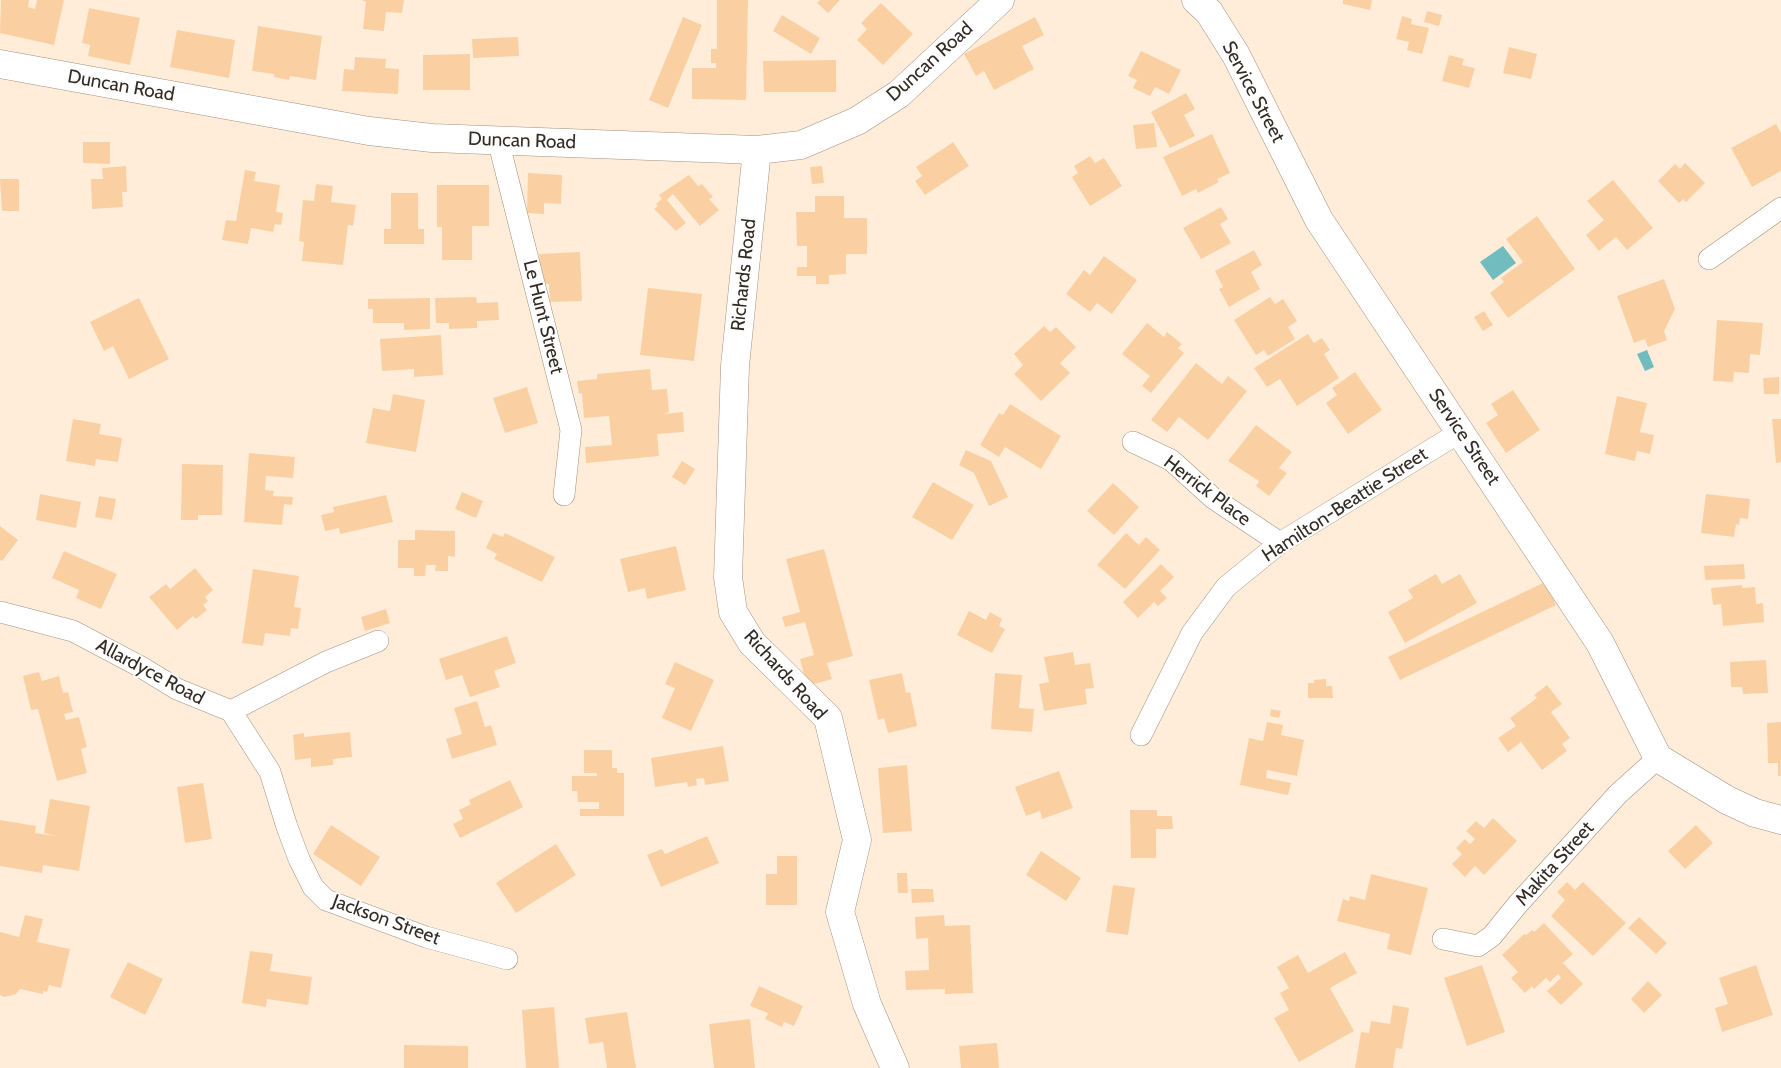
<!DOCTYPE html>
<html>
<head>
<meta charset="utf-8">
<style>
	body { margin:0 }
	canvas { display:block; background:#ffedda }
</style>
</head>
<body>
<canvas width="1781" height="1068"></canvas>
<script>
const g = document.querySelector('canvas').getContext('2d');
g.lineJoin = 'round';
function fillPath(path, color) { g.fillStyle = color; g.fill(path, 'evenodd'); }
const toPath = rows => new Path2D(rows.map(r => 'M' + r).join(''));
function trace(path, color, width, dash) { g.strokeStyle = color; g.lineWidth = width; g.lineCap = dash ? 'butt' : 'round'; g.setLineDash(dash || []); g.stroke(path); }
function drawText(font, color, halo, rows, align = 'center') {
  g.font = font + ' Cabin,sans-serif'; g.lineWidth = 4; g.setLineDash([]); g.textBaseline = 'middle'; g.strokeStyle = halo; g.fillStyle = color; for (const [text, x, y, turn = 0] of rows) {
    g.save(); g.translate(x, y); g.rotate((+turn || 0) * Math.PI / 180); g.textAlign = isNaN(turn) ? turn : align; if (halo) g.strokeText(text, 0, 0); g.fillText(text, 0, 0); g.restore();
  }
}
const water = toPath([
	[1503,246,1516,263,1493,280,1480,262],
	[1647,350,1654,367,1645,371,1637,354]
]);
const building = toPath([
	[1,0,29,0,28,7,35,9,37,0,64,0,54,45,0,33],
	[362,0,404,0,402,13,386,12,384,31,363,29,366,2],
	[717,0,748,0,746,100,692,99,692,68,716,68,716,63,711,63,711,49,717,49],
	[820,0,840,0,828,13,817,3],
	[1343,0,1372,0,1370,10,1343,4],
	[881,3,913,34,883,65,857,40,867,29,861,23],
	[89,8,140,18,130,65,88,56,90,45,82,43],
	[1427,11,1442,15,1439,26,1424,22],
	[782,15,820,38,811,54,773,31],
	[1402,16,1412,19,1411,24,1429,28,1422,54,1407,50,1409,42,1396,39],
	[683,17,702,25,668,108,649,100],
	[1035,17,1044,35,1022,46,1034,69,994,90,984,71,976,76,964,54],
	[258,26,322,36,316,80,290,76,289,80,274,77,274,74,252,71],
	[177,30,235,40,229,78,170,67],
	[518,37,519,56,473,58,472,39],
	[1509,47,1537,54,1531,79,1503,73],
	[1141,51,1181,70,1169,94,1155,87,1150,96,1133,88,1137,80,1128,76],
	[470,54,470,90,423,90,423,55],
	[1449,55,1464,59,1462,65,1475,68,1469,88,1442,81],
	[355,57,386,59,385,68,399,69,398,94,342,91,344,69,354,70],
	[836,60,836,92,764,92,763,61],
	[1186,93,1195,109,1184,115,1195,136,1170,148,1151,112],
	[1154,123,1157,147,1136,149,1133,125],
	[1776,124,1781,133,1781,171,1752,187,1731,148],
	[1212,134,1230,173,1217,179,1219,182,1198,193,1196,189,1182,196,1163,157],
	[83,142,110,142,110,164,83,163],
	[953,142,969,166,925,195,915,181,922,176,916,167],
	[1090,156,1095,163,1104,158,1122,186,1090,206,1072,177,1078,173,1074,166],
	[1685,163,1705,183,1686,202,1683,199,1679,203,1658,181,1675,164,1680,169],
	[126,166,127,192,122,192,123,207,92,209,91,179,103,179,102,168],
	[822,166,824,183,812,184,810,167],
	[245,170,256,172,254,181,280,185,276,212,283,213,281,225,275,224,273,232,251,228,248,244,222,240,226,220,236,221],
	[528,173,562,175,561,204,544,203,544,214,527,213],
	[689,175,698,186,702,184,713,197,709,199,719,210,700,226,673,194,667,200,686,223,676,231,654,209,658,206,656,204,662,199,659,195],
	[0,179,19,179,19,211,2,211],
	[1613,180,1653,228,1627,250,1616,237,1599,251,1586,235,1604,220,1587,201],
	[316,184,333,186,331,202,356,205,353,226,348,225,343,265,302,261,304,242,299,241,303,200,314,201],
	[437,185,489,185,489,226,472,226,472,260,442,260,442,227,437,227],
	[391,193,418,193,418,229,424,229,424,244,384,244,384,229,391,229],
	[815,196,844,196,844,218,867,218,867,254,846,254,846,274,829,275,829,284,816,284,816,276,797,276,797,267,807,267,807,246,797,246,796,212,815,212],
	[1221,207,1228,219,1220,224,1231,243,1201,259,1183,228],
	[1537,216,1575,269,1508,318,1490,293,1504,282,1501,278,1523,262,1506,239],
	[1254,250,1262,265,1251,272,1260,289,1229,307,1219,289,1223,287,1215,271],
	[580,252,582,301,550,302,549,284,541,284,539,254],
	[1104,256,1137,280,1112,314,1097,303,1090,312,1066,294,1084,270,1090,275],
	[1664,279,1675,309,1664,331,1667,340,1648,347,1645,339,1634,343,1617,296],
	[648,288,702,294,694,361,640,355],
	[476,297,477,303,498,302,499,320,477,321,477,328,449,329,449,323,436,323,435,298],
	[1270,297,1275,304,1283,299,1297,321,1288,327,1295,339,1268,356,1264,350,1256,355,1234,320],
	[139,298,169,359,129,379,113,346,104,351,90,322],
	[430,298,430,329,404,330,404,323,373,323,373,309,368,309,368,299],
	[1484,311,1493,325,1483,331,1474,317],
	[1717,320,1763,323,1760,355,1750,354,1749,373,1734,372,1733,382,1713,381],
	[1147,323,1164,337,1167,332,1182,344,1178,348,1184,353,1151,393,1142,386,1150,376,1122,354],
	[1044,326,1050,332,1056,327,1076,347,1060,363,1070,373,1041,401,1014,374,1023,365,1014,354],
	[1308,334,1314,343,1322,338,1330,350,1324,354,1339,378,1297,406,1280,379,1267,387,1254,368],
	[441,335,443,375,414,377,414,369,382,371,380,339],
	[1196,363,1222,384,1228,376,1247,391,1208,440,1179,417,1167,432,1151,420],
	[650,369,652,390,667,389,669,412,663,414,683,412,684,432,657,434,659,456,586,463,585,447,612,445,609,416,584,418,582,393,579,394,577,381,597,379,597,374],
	[1355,372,1382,410,1348,434,1326,403,1337,395,1332,388],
	[1779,377,1779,394,1764,394,1763,378],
	[527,387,538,423,505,433,493,398],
	[1513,390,1540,430,1506,453,1486,423,1498,415,1491,404],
	[393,394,425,400,416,452,366,443,373,408,390,411],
	[1617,396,1647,403,1640,432,1654,435,1650,454,1637,451,1635,461,1605,454],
	[1010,404,1061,436,1041,469,1005,447,999,457,980,445,999,413,1003,415],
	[73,419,101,424,99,434,122,438,118,462,96,459,95,466,66,461],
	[1772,419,1781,419,1781,462,1776,463],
	[1256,425,1292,452,1279,468,1287,473,1269,496,1256,486,1259,481,1228,461],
	[966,450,991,461,1008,497,989,506,974,473,959,465],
	[249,453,295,457,293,478,266,476,265,490,274,491,273,496,293,497,292,505,284,504,282,525,244,522],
	[682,461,695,469,685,485,672,477],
	[182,464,223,465,222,515,198,515,198,520,181,520],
	[933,482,974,505,952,540,912,517],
	[1113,483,1139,507,1114,535,1087,511],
	[462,492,483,501,476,518,455,509],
	[40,494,81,502,76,528,36,520],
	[1706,494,1750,499,1748,519,1740,518,1739,525,1736,524,1734,537,1701,533],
	[386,495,393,522,340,534,339,528,325,531,321,515,334,512,333,507],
	[99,496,116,499,112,520,95,517],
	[0,526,18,540,2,561,0,560],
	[415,530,455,531,455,557,448,556,448,571,435,571,436,565,426,565,425,576,414,576,414,568,398,568,398,540,415,540],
	[493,533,503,537,505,533,555,557,542,582,494,559,497,554,486,548],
	[1126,533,1139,545,1146,537,1160,550,1125,589,1097,565],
	[676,546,686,590,647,599,645,588,628,592,620,559],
	[824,549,853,656,827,663,832,679,807,686,800,659,814,655,805,622,785,627,782,617,800,612,786,559],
	[64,551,117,574,101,609,76,598,79,590,52,578],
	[1161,564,1174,577,1160,591,1167,598,1158,606,1154,602,1138,618,1123,602],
	[1744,564,1745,579,1705,580,1704,566],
	[195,568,213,590,205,597,208,601,203,605,207,610,196,619,193,616,177,630,149,597,166,584,170,589],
	[253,569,299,576,294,607,301,608,298,629,291,628,290,636,265,633,263,646,242,643],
	[1436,574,1442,584,1460,574,1477,603,1405,643,1388,612,1413,598,1408,590],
	[1545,582,1556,605,1400,680,1388,657],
	[1742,585,1742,588,1755,587,1756,604,1763,603,1764,622,1723,626,1721,604,1713,605,1711,588],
	[386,609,390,623,365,631,361,617],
	[969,611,986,620,990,612,1002,619,999,626,1005,629,992,653,957,635],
	[507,636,516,663,494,671,500,687,470,697,462,675,446,680,439,659],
	[1073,652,1075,665,1090,663,1094,688,1085,689,1087,704,1044,711,1039,684,1049,682,1044,657],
	[1766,660,1768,693,1743,694,1742,687,1731,687,1730,662],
	[675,662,714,680,691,731,662,718,675,688,665,684],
	[39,672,42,681,59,676,63,693,68,692,73,712,64,714,66,720,79,717,87,747,81,749,87,773,57,781,38,709,31,710,23,676],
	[902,673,906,693,910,692,917,726,888,733,884,718,878,720,869,680],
	[995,673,1022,675,1019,708,1034,709,1032,732,991,729],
	[1326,679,1326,686,1332,686,1333,698,1308,698,1308,683,1314,683,1314,680],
	[1547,685,1562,704,1551,712,1570,738,1562,744,1567,751,1542,770,1521,742,1508,752,1498,738,1516,726,1510,718,1537,698,1534,695],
	[477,701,485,727,491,725,497,745,452,759,446,739,462,734,454,708],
	[1271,709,1281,711,1279,718,1270,716],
	[1267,722,1283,725,1281,735,1304,740,1297,776,1267,770,1266,778,1291,783,1288,795,1240,785,1249,738,1263,741],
	[1781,722,1781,776,1778,776,1778,763,1768,763,1767,723],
	[350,732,352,757,333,759,333,765,311,767,311,758,295,760,293,735,304,733,304,737],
	[723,746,729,781,705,785,704,778,696,779,697,785,688,787,687,782,655,787,651,758],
	[584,750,612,750,612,768,617,768,617,773,624,773,624,816,580,816,580,809,599,809,599,802,578,802,577,791,572,791,572,776,597,776,597,773,584,773],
	[907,765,912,831,883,833,878,768],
	[1059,771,1073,808,1042,819,1040,811,1026,816,1015,787],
	[510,780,523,807,460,838,453,824,463,819,459,810,471,804,469,800],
	[203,783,212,839,185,843,177,787],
	[50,799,90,806,79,871,43,865,42,873,0,866,0,820,36,826,35,833,56,836,44,833],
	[1130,810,1157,810,1157,816,1172,816,1173,829,1156,829,1156,858,1131,858],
	[1493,818,1517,841,1484,875,1475,866,1465,877,1452,864,1462,854,1456,848,1465,839,1470,844,1475,839,1466,831,1476,821,1484,828],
	[331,825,380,857,361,886,313,854],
	[1696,825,1713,843,1685,869,1668,851],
	[707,836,719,863,661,887,647,855,662,849,665,854],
	[556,844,576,875,516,913,496,883],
	[1041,851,1081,878,1066,901,1026,875],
	[777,856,797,856,797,905,766,905,766,874,777,874],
	[897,873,907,873,908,893,898,893],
	[1371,874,1428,888,1411,955,1387,949,1390,934,1337,921,1343,899,1349,901,1350,896,1365,900],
	[1567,882,1575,890,1583,882,1626,923,1593,956,1551,916,1565,900,1557,892],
	[1113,885,1135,888,1128,935,1106,932],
	[911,889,933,889,934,902,912,903],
	[25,915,43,919,37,942,70,949,61,988,49,985,47,992,43,991,43,994,20,989,16,994,5,997,0,995,0,932,19,937],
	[944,915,945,926,970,925,973,993,945,994,945,989,906,990,905,971,929,970,928,938,916,939,915,917],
	[1639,917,1667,943,1656,954,1628,928],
	[1544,923,1573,954,1563,963,1583,984,1561,1005,1547,991,1561,978,1558,974,1550,982,1546,978,1534,989,1532,986,1525,993,1511,978,1518,972,1502,955,1524,934,1526,935,1532,930,1534,932],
	[250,951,273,954,270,971,312,977,308,1005,267,999,266,1007,242,1003],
	[1345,952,1357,973,1330,988,1354,1031,1299,1062,1274,1018,1289,1010,1280,993,1289,988,1277,967,1298,955,1308,973],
	[128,962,163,979,145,1015,110,997],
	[1482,965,1505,1032,1467,1046,1444,978],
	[1756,965,1773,1015,1722,1032,1715,1008,1728,1004,1719,978],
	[1648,981,1662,995,1644,1013,1631,999],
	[759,986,803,1006,794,1026,784,1022,782,1027,765,1019,768,1013,750,1006],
	[1393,1005,1409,1008,1402,1049,1396,1048,1393,1068,1355,1068,1361,1032,1369,1033,1371,1021,1390,1024],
	[554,1007,559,1068,526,1068,522,1010],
	[627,1012,636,1068,607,1068,603,1042,589,1044,585,1018],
	[750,1019,755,1068,714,1068,709,1024],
	[997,1043,999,1068,961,1068,959,1046],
	[404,1045,468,1046,468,1068,404,1068]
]);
const street = toPath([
	[498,140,571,430,564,495],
	[1709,259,1781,208],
	[1133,442,1171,460,1213,498,1280,543],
	[0,612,73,631,141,667,177,689,231,711,326,662,378,641],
	[231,711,270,772,287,827,299,859,313,887,326,900,426,937,507,959],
	[1141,735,1192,633,1226,587,1280,543,1460,432],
	[1443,939,1478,946,1492,936,1518,904,1618,794,1658,758]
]);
const secondary = toPath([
	[1196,0,1209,12,1236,55,1319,220,1600,643,1658,758,1727,800,1755,813,1781,820],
	[0,64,369,131,432,138,757,150,801,145,857,121,899,94,1000,0],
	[757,150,735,366,728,577,733,612,752,643,828,718,857,840,840,912,867,1004,895,1068]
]);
const streetNames = [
	["Duncan Road",930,62,-42],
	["Duncan Road",121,86,10],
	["Service Street",1253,92,62],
	["Duncan Road",522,141,2],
	["Richards Road",744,275,-84],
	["Le Hunt Street",543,317,76],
	["Service Street",1464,437,56],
	["Herrick Place",1207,491,37],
	["Hamilton-Beattie Street",1345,505,-33],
	["Allardyce Road",150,672,28],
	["Richards Road",785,675,48],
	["Makita Street",1555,864,-48],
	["Jackson Street",386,920,20]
];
fillPath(water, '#71bcbf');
fillPath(building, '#fad0a3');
trace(street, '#a1917f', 22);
trace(secondary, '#a1917f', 29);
trace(street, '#fff', 21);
trace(secondary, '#fff', 28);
drawText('19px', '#322b24', '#fdfdfd', streetNames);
</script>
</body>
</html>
